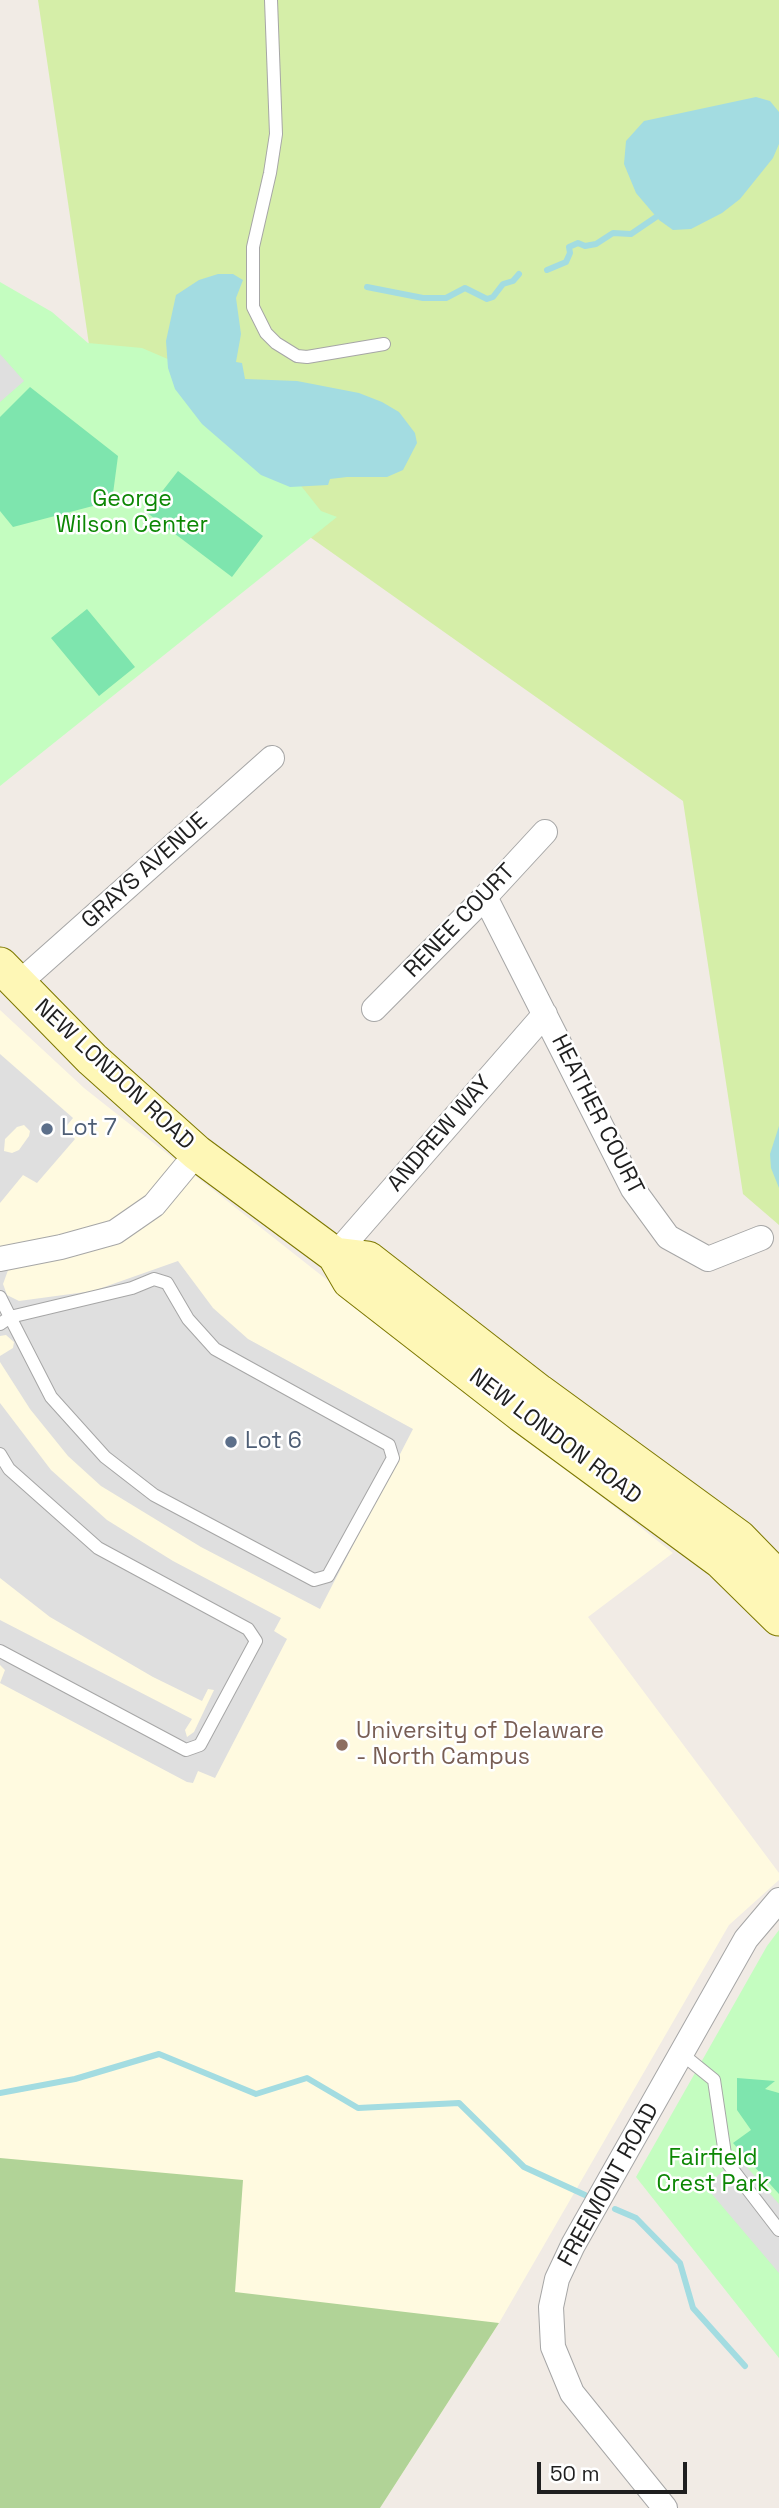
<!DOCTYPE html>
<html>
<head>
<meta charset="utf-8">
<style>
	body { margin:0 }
	#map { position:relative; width:779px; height:2508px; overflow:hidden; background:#f1ebe5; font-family:"Space Grotesk",sans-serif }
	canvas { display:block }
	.scale { position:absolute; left:537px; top:2462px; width:150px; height:32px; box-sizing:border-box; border:4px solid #1f1f1f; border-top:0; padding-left:9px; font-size:21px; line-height:24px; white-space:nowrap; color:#1f1f1f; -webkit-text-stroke:5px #fff; paint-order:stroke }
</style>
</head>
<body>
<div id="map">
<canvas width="779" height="2508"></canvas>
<div class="scale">50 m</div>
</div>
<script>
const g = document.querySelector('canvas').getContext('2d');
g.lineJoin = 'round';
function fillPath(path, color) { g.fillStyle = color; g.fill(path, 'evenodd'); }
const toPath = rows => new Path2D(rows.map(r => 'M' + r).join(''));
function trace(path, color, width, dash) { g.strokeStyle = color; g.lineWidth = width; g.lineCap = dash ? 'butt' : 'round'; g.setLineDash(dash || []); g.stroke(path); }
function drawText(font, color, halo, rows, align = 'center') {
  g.font = font + ' "Space Grotesk",sans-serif'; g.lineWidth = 5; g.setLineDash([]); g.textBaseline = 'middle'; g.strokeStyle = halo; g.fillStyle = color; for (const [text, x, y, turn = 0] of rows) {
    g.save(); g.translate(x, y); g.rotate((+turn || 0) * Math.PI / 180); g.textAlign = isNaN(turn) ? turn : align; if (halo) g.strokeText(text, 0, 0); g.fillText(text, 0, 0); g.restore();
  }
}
const education = toPath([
	[0,1010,84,1088,673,1553,588,1617,779,1873,779,1880,729,1925,499,2323,380,2508,0,2508]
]);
const grass = toPath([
	[38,0,779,0,779,1225,743,1194,683,801,95,385]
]);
const forest = toPath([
	[0,2158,243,2180,235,2292,499,2323,380,2508,0,2508]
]);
const park = toPath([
	[0,282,52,312,88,343,142,348,177,363,283,463,321,511,337,517,0,786],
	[779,1930,779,2358,636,2177,767,1946]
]);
const pitch = toPath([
	[30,387,118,456,112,501,13,527,0,511,0,417],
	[178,471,263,536,232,577,146,512],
	[87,609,135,667,99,696,51,638],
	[737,2078,775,2081,765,2089,779,2093,779,2194,733,2143,751,2130,737,2110]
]);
const parking = toPath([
	[0,354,24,381,0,402],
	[0,1054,73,1118,64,1129,75,1139,37,1183,23,1175,0,1203],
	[24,1125,30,1131,29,1136,19,1150,12,1153,4,1151,5,1139,17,1127],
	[178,1261,213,1308,248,1339,413,1429,320,1609,201,1547,101,1486,68,1456,30,1409,0,1362,0,1356,13,1348,14,1342,6,1335,0,1336,0,1266,11,1262,3,1284,7,1295,19,1301,93,1291],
	[0,1403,51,1470,107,1520,173,1561,281,1618,274,1631,287,1639,215,1778,198,1771,193,1783,187,1782,0,1683,5,1670,0,1665,0,1620,192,1719,185,1730,187,1737,194,1732,214,1690,208,1689,202,1701,153,1677,50,1617,0,1578],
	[739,2158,779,2204,779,2273,705,2186]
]);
const water = toPath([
	[756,97,770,101,779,112,779,144,773,158,740,199,722,213,691,229,673,230,659,220,636,193,624,164,626,141,644,121],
	[218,274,233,274,243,280,236,298,241,334,236,362,242,363,245,379,297,381,359,393,382,402,399,412,415,433,417,443,403,470,387,477,347,477,330,479,328,485,290,487,261,475,202,424,175,389,168,368,166,341,176,295,199,280],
	[779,1126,779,1188,771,1168,770,1154]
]);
const stream = toPath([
	[547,270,566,262,570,253,569,247,578,243,585,246,596,244,613,233,631,234,656,217],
	[367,287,423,298,446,298,465,288,487,299,493,297,503,284,513,281,519,274],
	[0,2093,75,2079,159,2054,256,2094,307,2078,358,2108,459,2103,524,2167,585,2195],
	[615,2209,636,2218,680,2263,693,2308,745,2366]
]);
const service = toPath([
	[271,0,276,134,270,173,253,247,253,307,266,333,276,343,297,356,307,357,384,344],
	[154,1279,167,1283,188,1319,215,1349,389,1445,393,1458,328,1576,314,1580,154,1495,105,1457,51,1397,10,1317,132,1288,154,1279],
	[0,1297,10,1317,0,1324],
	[0,1454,9,1469,98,1548,248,1629,256,1641,200,1745,186,1750,0,1651],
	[682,2054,714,2080,726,2161,779,2230]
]);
const minor = toPath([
	[485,897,633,1189,668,1237,708,1259,761,1238],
	[18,984,272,758],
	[374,1009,485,897,545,832],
	[335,1255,545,1014],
	[0,1259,61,1247,115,1232,154,1205,197,1153],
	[665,2508,572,2393,553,2347,551,2307,557,2279,573,2245,746,1939,779,1900]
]);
const secondary = toPath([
	[0,965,92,1059,197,1153,335,1255,350,1281,521,1414,721,1561,779,1618],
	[335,1255,368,1259,539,1392,739,1538,779,1579]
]);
const markers = [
	[47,1129,7,"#5c6f8a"],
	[231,1442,7,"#5c6f8a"],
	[342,1745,7,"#8d6e63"]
];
const parkNames = [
	["George",132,500],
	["Wilson Center",132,526],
	["Fairfield",713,2159],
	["Crest Park",713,2185]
];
const streetNames = [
	["GRAYS AVENUE",145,871,-42],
	["RENEE COURT",460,921,-46],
	["NEW LONDON ROAD",114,1075,43],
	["HEATHER COURT",597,1115,63],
	["ANDREW WAY",440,1134,-49],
	["NEW LONDON ROAD",555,1437,37],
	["FREEMONT ROAD",609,2185,-61]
];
const serviceNames = [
	["Lot 7",61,1129],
	["Lot 6",245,1442]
];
const educationNames = [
	["University of Delaware",356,1732],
	["- North Campus",356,1758]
];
fillPath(education, '#fffae0');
fillPath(grass, '#d5eea8');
fillPath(forest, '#b1d397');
fillPath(park, '#c4fdc0');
fillPath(pitch, '#7ee5ae');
fillPath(parking, '#dfdfdf');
fillPath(water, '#a3dce1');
trace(stream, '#a3dce1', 6);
trace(service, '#a6a6a6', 14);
trace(minor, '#a6a6a6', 26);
trace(secondary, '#7d7800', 37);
trace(service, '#fff', 12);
trace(minor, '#fff', 24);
trace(secondary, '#fef7b6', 35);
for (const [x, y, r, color] of markers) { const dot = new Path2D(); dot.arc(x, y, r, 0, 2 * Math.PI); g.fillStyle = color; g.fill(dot); trace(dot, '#fff', 2.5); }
drawText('23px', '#0c8704', '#fff', parkNames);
drawText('23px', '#1f1f1f', '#fff', streetNames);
drawText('23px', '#4e5e75', '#fff', serviceNames, 'left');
drawText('23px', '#785e54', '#fff', educationNames, 'left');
</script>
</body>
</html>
